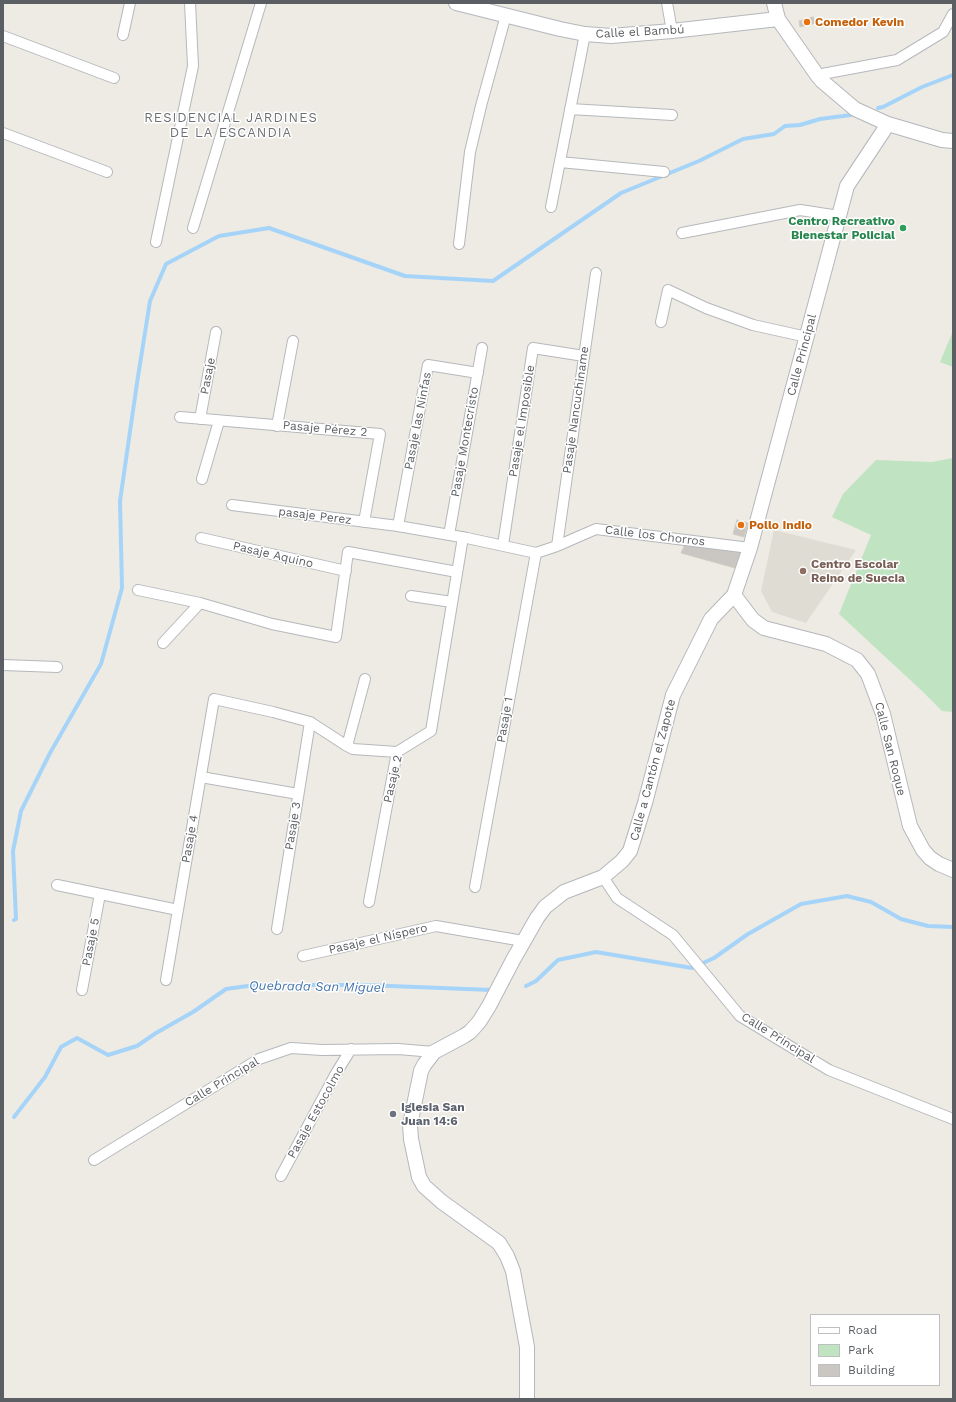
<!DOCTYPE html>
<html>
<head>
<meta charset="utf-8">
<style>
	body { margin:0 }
	#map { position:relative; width:956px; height:1402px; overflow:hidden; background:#edebe3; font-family:"Work Sans",sans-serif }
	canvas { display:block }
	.frame { position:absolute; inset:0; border:4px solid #5b5e62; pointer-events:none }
	.legend { position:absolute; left:810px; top:1314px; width:130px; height:72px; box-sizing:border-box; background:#fff; border:1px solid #bdbfc0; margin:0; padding:5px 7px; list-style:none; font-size:12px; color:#5b5e62 }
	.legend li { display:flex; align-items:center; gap:8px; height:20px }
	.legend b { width:20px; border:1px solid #bdbfc0 }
</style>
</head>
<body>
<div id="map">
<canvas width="956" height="1402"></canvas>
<div class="frame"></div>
<ul class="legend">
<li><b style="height:5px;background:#fff"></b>Road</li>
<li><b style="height:11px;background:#c0e3c1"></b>Park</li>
<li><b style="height:11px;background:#cac7c2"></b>Building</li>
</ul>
</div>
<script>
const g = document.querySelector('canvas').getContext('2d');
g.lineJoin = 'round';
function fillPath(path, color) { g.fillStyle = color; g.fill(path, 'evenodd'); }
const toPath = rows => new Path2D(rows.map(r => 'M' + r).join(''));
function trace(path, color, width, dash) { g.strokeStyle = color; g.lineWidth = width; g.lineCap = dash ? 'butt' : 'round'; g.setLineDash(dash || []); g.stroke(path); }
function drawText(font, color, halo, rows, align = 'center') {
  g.font = font + ' "Work Sans",sans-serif'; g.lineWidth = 3; g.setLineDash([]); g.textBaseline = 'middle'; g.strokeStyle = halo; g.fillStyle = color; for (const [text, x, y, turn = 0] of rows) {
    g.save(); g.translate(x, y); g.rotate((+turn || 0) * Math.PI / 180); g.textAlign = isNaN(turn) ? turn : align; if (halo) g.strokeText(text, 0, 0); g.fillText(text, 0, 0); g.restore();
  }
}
const education = toPath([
	[774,530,856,550,806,623,772,612,761,591]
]);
const green = toPath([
	[953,331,953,367,940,362],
	[953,458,953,712,942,711,921,690,839,614,871,535,832,517,843,494,876,460,932,462]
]);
const stream = toPath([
	[878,108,883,107,922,87,953,75],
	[14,920,16,919,13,851,21,811,50,753,101,664,122,588,120,501,137,383,150,301,166,264,219,236,269,228,405,276,493,281,621,193,699,161,743,139,774,134,785,126,800,125,820,119,851,115],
	[526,986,536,981,558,960,596,952,692,968,714,958,748,934,801,904,847,896,871,902,901,919,928,926,953,927],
	[14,1117,45,1077,61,1047,77,1038,108,1055,137,1046,156,1033,193,1012,226,989,255,985,365,985,492,990]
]);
const building = toPath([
	[813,17,815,23,800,27,799,21,813,17],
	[737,520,748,523,746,529,735,527,737,520],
	[735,527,746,529,744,537,733,534,735,527],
	[687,540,742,547,735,568,681,553,687,540]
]);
const street = toPath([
	[667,3,672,31],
	[123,35,130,3],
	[3,36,114,78],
	[817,75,897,60,943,32,953,14],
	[570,109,672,115],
	[3,133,107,172],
	[560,162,664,172],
	[551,207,585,34],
	[193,228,261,3],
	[682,233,800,210,839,216],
	[156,242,193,66,190,3],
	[459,244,470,152,481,106,506,15],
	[661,322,668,290,706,308,753,325,807,337],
	[180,417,380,434,364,522],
	[200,419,216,332],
	[277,426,293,341],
	[202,479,219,421],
	[232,505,398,526,467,538,536,553,557,546,596,529,750,548],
	[398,526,428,365,478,373],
	[449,535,482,348],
	[201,538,346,571],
	[503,545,533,348,584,356],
	[557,546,596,273],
	[138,590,200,603,272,624,336,637,348,552,457,572],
	[411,596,452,602],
	[163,643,200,603],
	[3,665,57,667],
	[347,746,365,679],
	[201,777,298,794],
	[603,877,617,898,673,935,740,1016,829,1070,953,1119],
	[57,885,178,910],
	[475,887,536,553],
	[369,902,397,752,431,731,463,537],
	[277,929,310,722],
	[303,956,436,926,523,941],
	[166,980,214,699,273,712,310,722,347,746,353,749,397,752],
	[82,990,100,894],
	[94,1160,259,1059,291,1048,322,1050,398,1049,434,1052],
	[281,1176,335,1075,351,1049]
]);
const secondary = toPath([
	[456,3,560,29,585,34,611,36,672,31,778,19],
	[774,3,778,19,817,75,822,81,855,109,888,124,942,140,953,141],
	[734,595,753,620,764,628,826,644,857,660,868,674,883,714,910,826,923,850,930,858,939,864,953,870],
	[527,1399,527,1347,513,1271,507,1256,499,1243,442,1202,424,1186,419,1177,411,1139,410,1125,421,1071,424,1065,434,1052,464,1036,470,1032,479,1022,489,1006,513,960,537,918,545,907,564,892,603,877,622,861,630,851,645,803,673,695,711,619,734,595,750,548,847,186,888,124]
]);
const markers = [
	[807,22,4,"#e8710a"],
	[903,228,4,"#2e9e5b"],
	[741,525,4,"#e8710a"],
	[803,571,4,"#8d6e63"],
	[393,1114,4,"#6b7280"]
];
const foodNames = [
	["Comedor Kevin",815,22],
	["Pollo Indio",749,525]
];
const streetNames = [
	["Calle el Bambú",640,32,-3],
	["Calle Principal",802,355,-75],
	["Pasaje",208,376,-79],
	["Pasaje Nancuchiname",576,410,-82],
	["Pasaje las Ninfas",418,421,-79],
	["Pasaje el Imposible",522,421,-81],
	["Pasaje Pérez 2",325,429,5],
	["Pasaje Montecristo",465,442,-80],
	["pasaje Perez",315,516,7],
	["Calle los Chorros",655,536,7],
	["Pasaje Aquino",273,555,13],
	["Pasaje 1",505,720,-80],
	["Calle San Roque",890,749,76],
	["Calle a Cantón el Zapote",653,770,-75],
	["Pasaje 2",393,779,-77],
	["Pasaje 3",293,826,-81],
	["Pasaje 4",190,839,-80],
	["Pasaje el Níspero",378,939,-13],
	["Pasaje 5",91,942,-79],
	["Calle Principal",778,1038,32],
	["Calle Principal",222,1082,-31],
	["Pasaje Estocolmo",316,1112,-61]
];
const leisureNames = [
	["Centro Recreativo",895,221],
	["Bienestar Policial",895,235]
];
const educationNames = [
	["Centro Escolar",811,564],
	["Reino de Suecia",811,578]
];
const worshipNames = [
	["Iglesia San",401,1107],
	["Juan 14:6",401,1121]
];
const neighbourhoodNames = [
	["RESIDENCIAL JARDINES",231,118],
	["DE LA ESCANDIA",231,133]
];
const waterNames = [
	["Quebrada San Miguel",317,987,1]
];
fillPath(education, '#dfdcd4');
fillPath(green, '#c0e3c1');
trace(stream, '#a6d4f9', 4);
fillPath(building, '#cac7c2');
trace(building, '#d1ccc1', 1);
trace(street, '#b5b8bc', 12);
trace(secondary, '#b4b7bc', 16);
trace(street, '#fff', 10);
trace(secondary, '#fff', 14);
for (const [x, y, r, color] of markers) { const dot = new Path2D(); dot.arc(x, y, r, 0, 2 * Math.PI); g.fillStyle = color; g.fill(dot); trace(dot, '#fff', 1.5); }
drawText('bold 12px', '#c56008', '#fff', foodNames, 'left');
drawText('12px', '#5b5e62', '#fff', streetNames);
drawText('bold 12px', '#27864d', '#fff', leisureNames, 'right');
drawText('bold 12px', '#785e54', '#fff', educationNames, 'left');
drawText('bold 12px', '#5b616d', '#fff', worshipNames, 'left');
g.letterSpacing = '1px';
drawText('13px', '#6c7074', '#fff', neighbourhoodNames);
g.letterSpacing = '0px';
drawText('italic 13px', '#4474aa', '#fff', waterNames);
</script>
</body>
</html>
